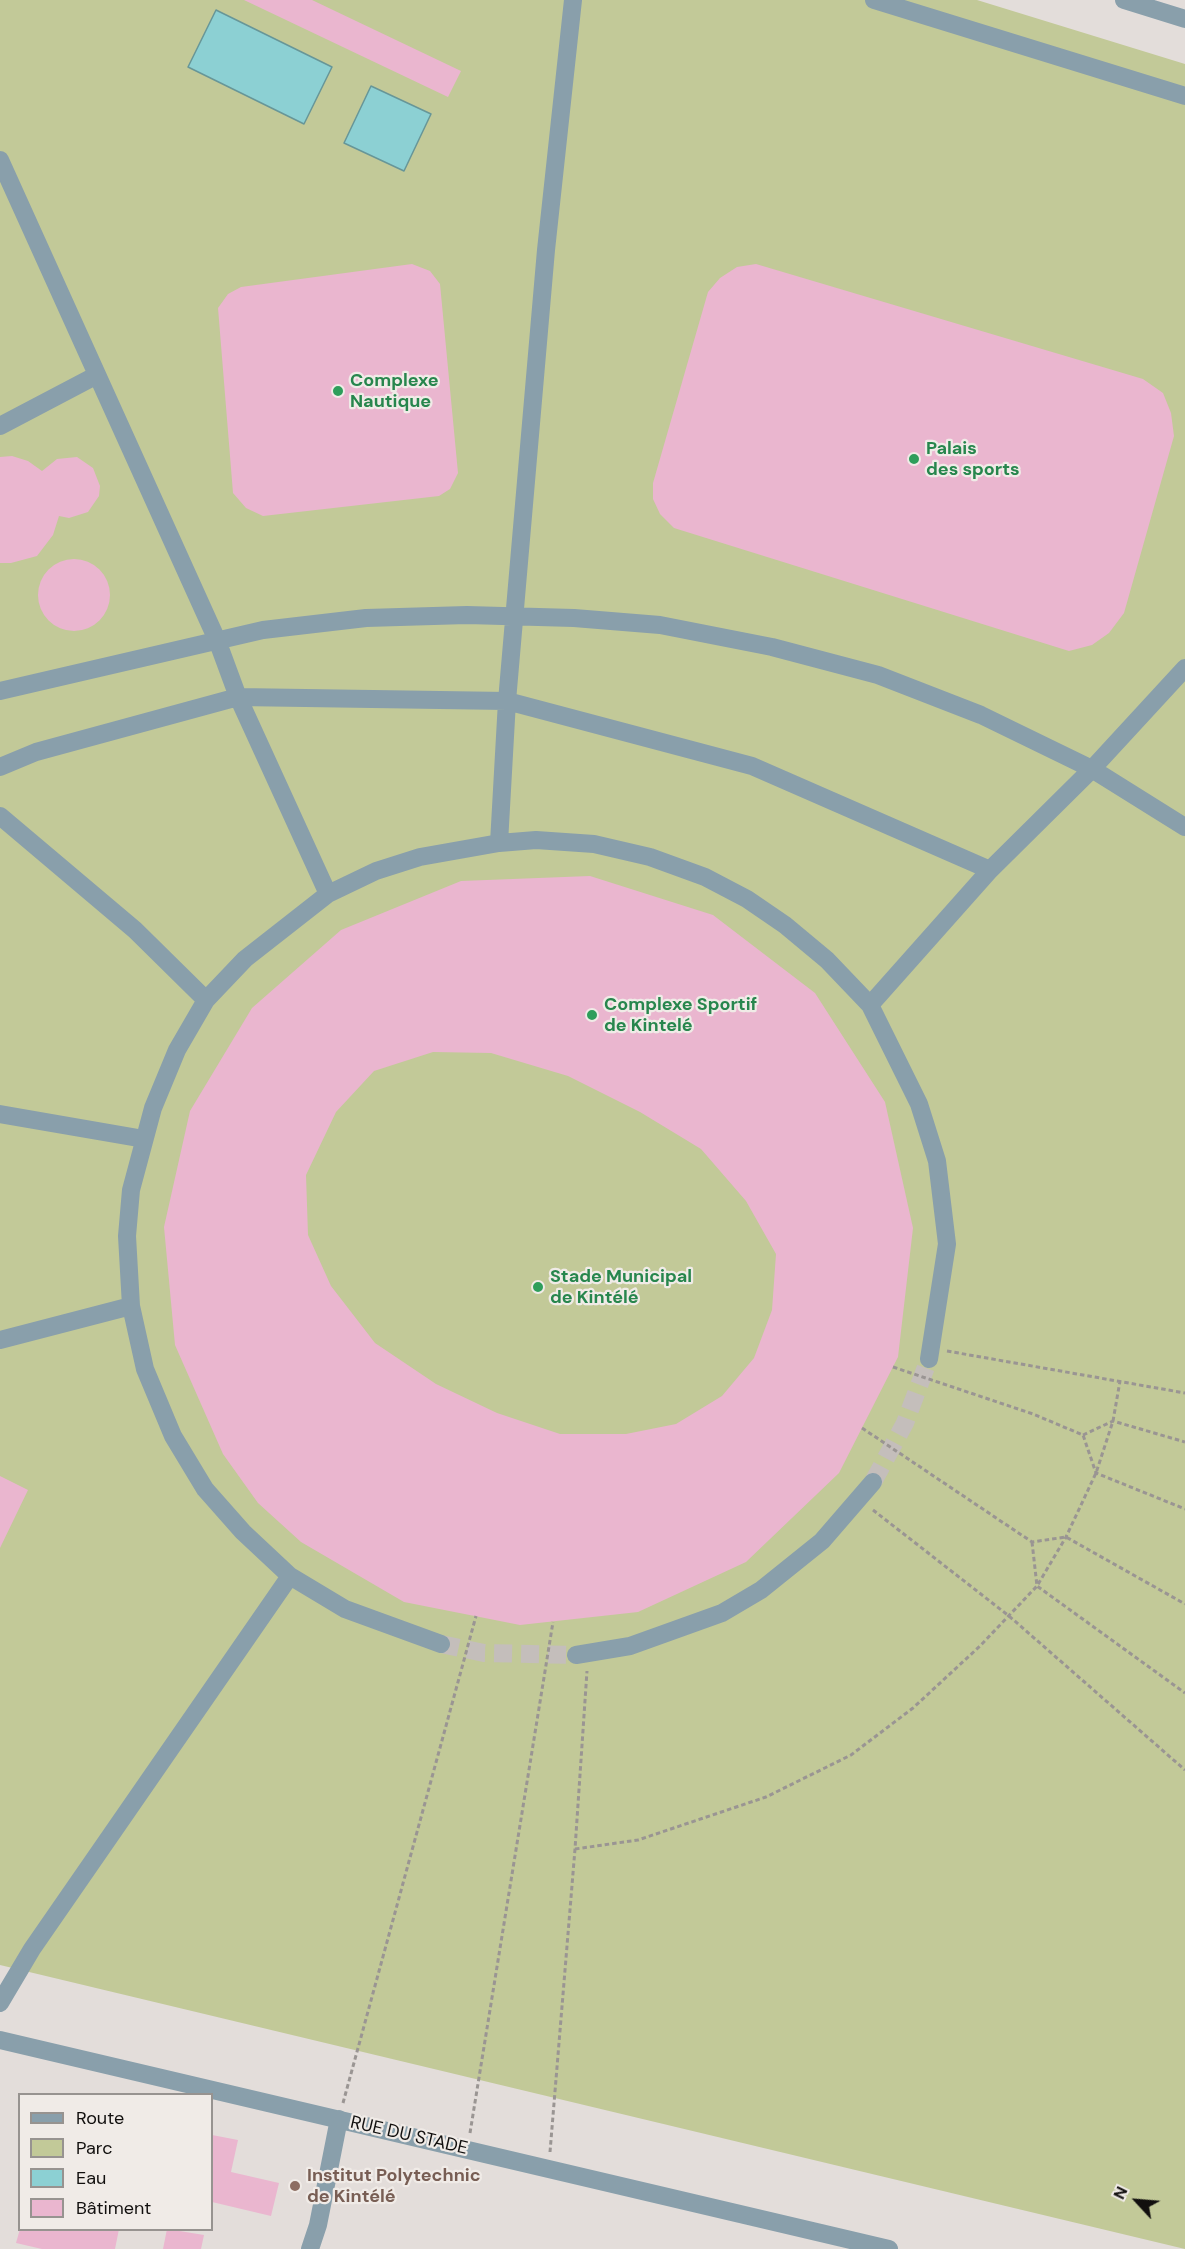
<!DOCTYPE html>
<html>
<head>
<meta charset="utf-8">
<style>
	body { margin:0 }
	#map { position:relative; width:1185px; height:2249px; overflow:hidden; background:#e3ddda; font-family:"DM Sans",sans-serif }
	canvas { display:block }
	.legend { position:absolute; left:18px; top:2093px; width:195px; height:138px; box-sizing:border-box; background:#f0ebe7; border:2px solid #979390; margin:0; padding:8px 10px; list-style:none; font-size:18px; color:#110f0e }
	.legend li { display:flex; align-items:center; gap:12px; height:30px }
	.legend b { width:30px; border:2px solid #979390 }
	.north { position:absolute; left:1107px; top:2171px; width:60px; height:60px; -webkit-text-stroke:4px #f0ebe7; paint-order:stroke; rotate:296deg; font-size:16px; font-weight:700; line-height:24px; text-align:center; color:#110f0e }
	.north::after { content:''; display:block; margin:auto; width:21px; height:27px; background:#110f0e; clip-path:polygon(50% 0,100% 100%,50% 72%,0 100%) }
</style>
</head>
<body>
<div id="map">
<canvas width="1185" height="2249"></canvas>
<ul class="legend">
<li><b style="height:8px;background:#899fab"></b>Route</li>
<li><b style="height:16px;background:#c2c998"></b>Parc</li>
<li><b style="height:16px;background:#8cd0d3"></b>Eau</li>
<li><b style="height:16px;background:#eab6cf"></b>Bâtiment</li>
</ul>
<div class="north">N</div>
</div>
<script>
const g = document.querySelector('canvas').getContext('2d');
g.lineJoin = 'round';
function fillPath(path, color) { g.fillStyle = color; g.fill(path, 'evenodd'); }
const toPath = rows => new Path2D(rows.map(r => 'M' + r).join(''));
function trace(path, color, width, dash) { g.strokeStyle = color; g.lineWidth = width; g.lineCap = dash ? 'butt' : 'round'; g.setLineDash(dash || []); g.stroke(path); }
function drawText(font, color, halo, rows, align = 'center') {
  g.font = font + ' "DM Sans",sans-serif'; g.lineWidth = 4.5; g.setLineDash([]); g.textBaseline = 'middle'; g.strokeStyle = halo; g.fillStyle = color; for (const [text, x, y, turn = 0] of rows) {
    g.save(); g.translate(x, y); g.rotate((+turn || 0) * Math.PI / 180); g.textAlign = isNaN(turn) ? turn : align; if (halo) g.strokeText(text, 0, 0); g.fillText(text, 0, 0); g.restore();
  }
}
const green = toPath([
	[0,0,977,0,1185,64,1185,2249,0,1965]
]);
const water = toPath([
	[216,10,332,67,304,124,188,67,216,10],
	[371,86,431,114,404,171,344,143,371,86]
]);
const building = toPath([
	[244,0,312,0,461,71,448,97],
	[412,264,430,271,440,284,458,473,450,489,439,496,263,516,246,508,233,493,218,308,228,294,241,287],
	[756,264,1143,379,1163,393,1171,413,1174,436,1124,613,1109,633,1092,645,1069,651,674,528,660,514,653,499,653,483,708,292,720,278,737,267],
	[12,456,28,461,42,471,57,459,77,457,93,468,100,486,99,496,88,512,69,518,59,516,53,535,37,556,11,563,0,563,0,457],
	'38 595a36 36 0 1 1 72 0a36 36 0 1 1-72 0Z',
	[590,876,713,915,815,993,885,1102,913,1228,898,1357,839,1473,746,1562,638,1612,520,1625,404,1602,301,1542,258,1503,223,1454,175,1345,164,1227,190,1111,252,1008,341,930,461,881],
	[433,1052,491,1053,568,1076,640,1112,701,1149,746,1201,776,1254,772,1310,754,1358,722,1396,676,1424,626,1434,560,1434,497,1413,436,1384,375,1343,331,1286,308,1235,306,1175,336,1112,374,1071],
	[0,1476,28,1490,0,1548],
	[212,2135,238,2140,231,2172,279,2183,271,2216,212,2202],
	[20,2229,119,2229,115,2249,42,2249,16,2243],
	[167,2229,204,2235,201,2249,163,2249]
]);
const minorTunnel = toPath([
	[873,1482,905,1423,929,1359],
	[441,1644,484,1653,576,1655]
]);
const path = toPath([
	[947,1351,1185,1393],
	[893,1367,1033,1414,1083,1435,1096,1473,1185,1509],
	[862,1428,1032,1542,1066,1537,1185,1604],
	[1083,1435,1113,1421,1185,1442],
	[873,1510,1009,1616,1185,1770],
	[1032,1542,1037,1586,1185,1693],
	[575,1849,638,1840,766,1797,851,1755,913,1708,980,1646,1037,1586,1066,1537,1096,1473,1113,1421,1120,1381],
	[343,2103,476,1616],
	[470,2133,553,1622],
	[550,2152,575,1849,587,1671]
]);
const minor = toPath([
	[874,0,1185,96],
	[1124,0,1185,19],
	[0,160,217,640,238,697,328,894],
	[0,426,97,375],
	[0,691,263,630,366,618,467,615,574,618,660,625,772,647,878,675,981,715,1092,769,1185,827],
	[0,767,36,752,238,697,507,701,752,766,990,870],
	[0,816,135,930,206,1000],
	[499,843,507,701,546,250,573,0],
	[870,1005,990,870,1092,769,1185,668],
	[0,1114,144,1139],
	[0,1340,131,1306],
	[441,1644,345,1609,290,1576,243,1532,205,1489,173,1436,145,1369,131,1306,127,1236,131,1190,153,1108,177,1050,206,1000,245,959,328,894,376,871,420,857,499,843,536,840,594,844,650,857,705,877,747,899,785,925,827,960,870,1005,919,1104,937,1161,947,1244,929,1359],
	[576,1655,630,1646,722,1613,761,1590,822,1541,873,1482],
	[0,2003,32,1949,290,1576],
	[0,2040,889,2249],
	[310,2249,318,2225,339,2119]
]);
const markers = [
	[338,391,6,"#2e9e5b"],
	[914,459,6,"#2e9e5b"],
	[592,1015,6,"#2e9e5b"],
	[538,1287,6,"#2e9e5b"],
	[295,2186,6,"#8d6e63"]
];
const leisureNames = [
	["Complexe",350,381],
	["Nautique",350,402],
	["Palais",926,449],
	["des sports",926,470],
	["Complexe Sportif",604,1005],
	["de Kintelé",604,1026],
	["Stade Municipal",550,1277],
	["de Kintélé",550,1298]
];
const streetNames = [
	["RUE DU STADE",409,2136,13]
];
const educationNames = [
	["Institut Polytechnic",307,2176],
	["de Kintélé",307,2197]
];
fillPath(green, '#c2c998');
fillPath(water, '#8cd0d3');
trace(water, '#679698', 1.5);
fillPath(building, '#eab6cf');
trace(minorTunnel, '#c4bebb', 18, [18, 9]);
trace(path, '#9a9593', 3, [4.5, 3]);
trace(minor, '#899fab', 18);
for (const [x, y, r, color] of markers) { const dot = new Path2D(); dot.arc(x, y, r, 0, 2 * Math.PI); g.fillStyle = color; g.fill(dot); trace(dot, '#f0ebe7', 2); }
drawText('bold 18px', '#27864d', '#f0ebe7', leisureNames, 'left');
drawText('18px', '#110f0e', '#f0ebe7', streetNames);
drawText('bold 18px', '#785e54', '#f0ebe7', educationNames, 'left');
</script>
</body>
</html>
